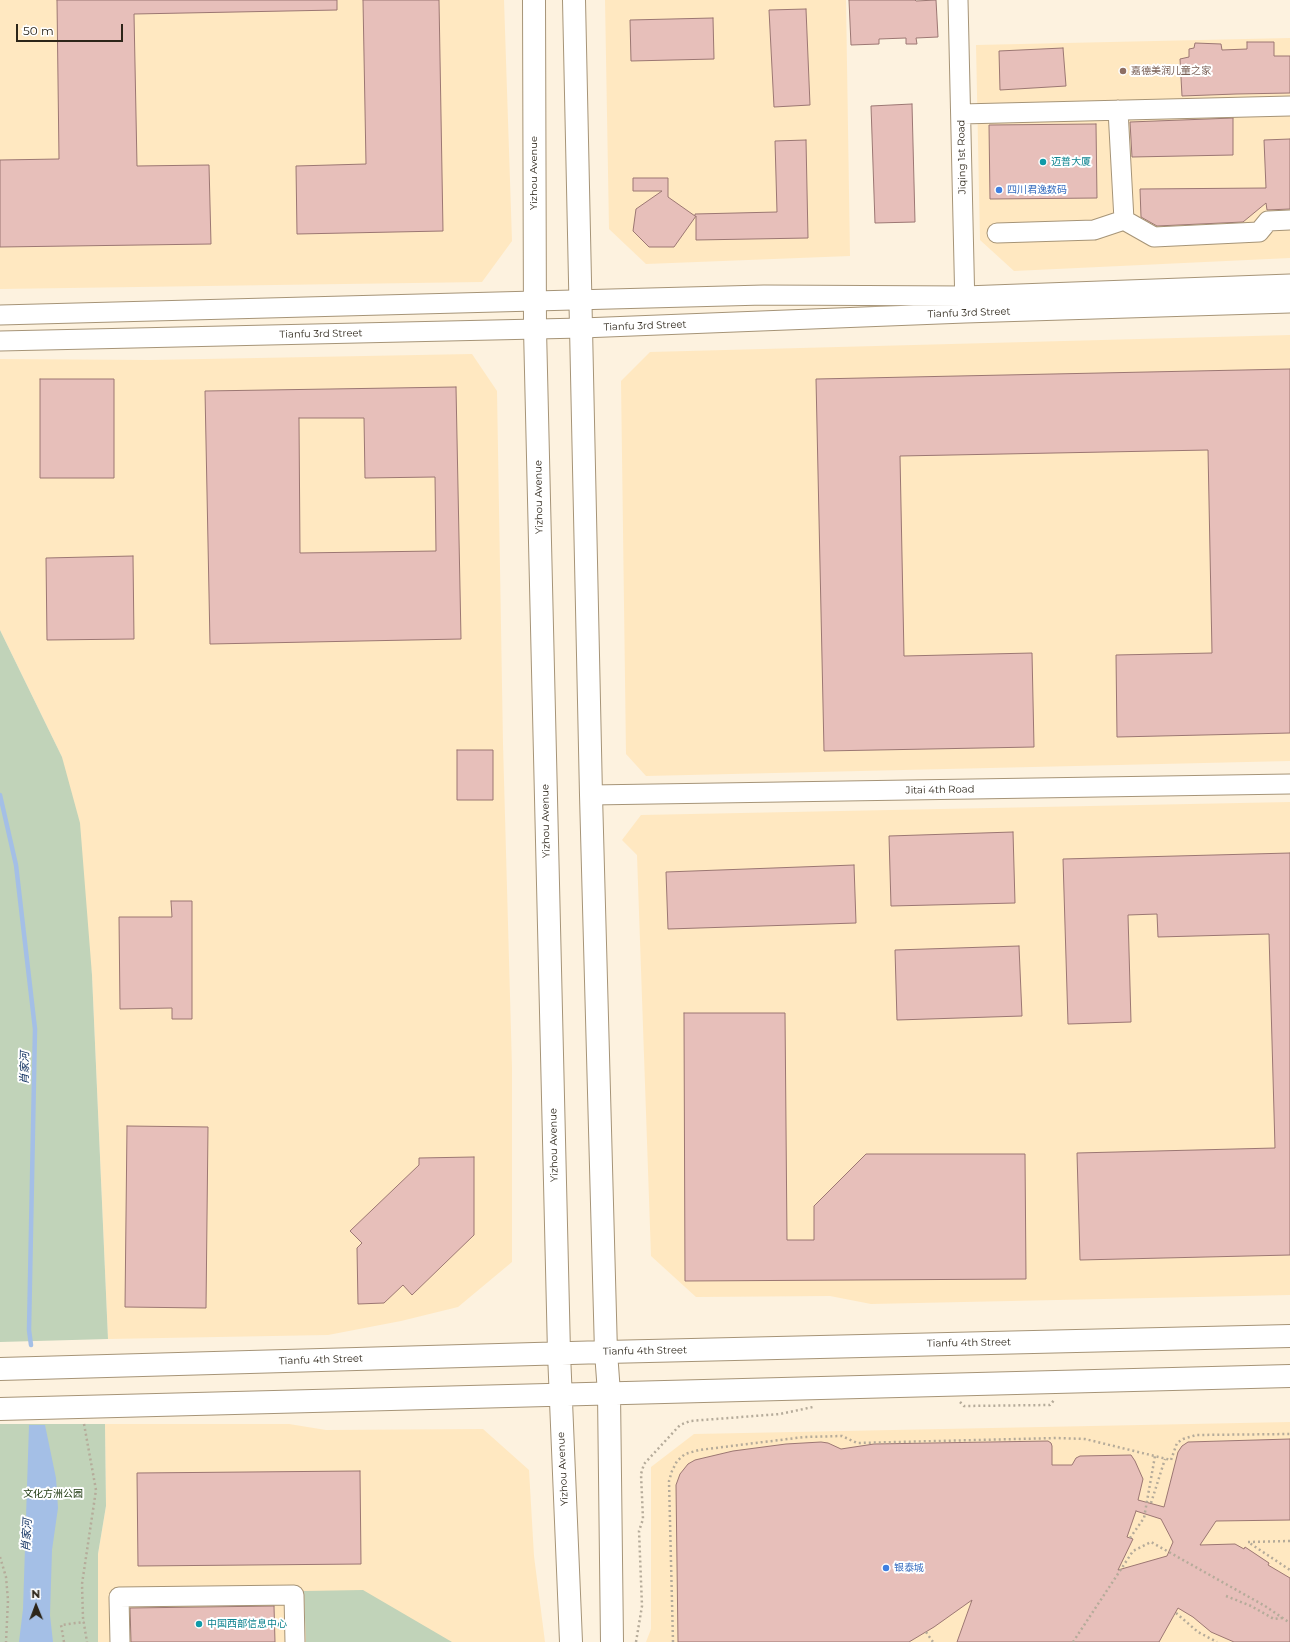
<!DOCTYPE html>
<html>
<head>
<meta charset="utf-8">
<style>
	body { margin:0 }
	#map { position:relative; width:1290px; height:1642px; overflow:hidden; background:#fdf2df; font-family:Montserrat,sans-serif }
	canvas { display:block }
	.north { position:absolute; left:16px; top:1586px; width:40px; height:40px; -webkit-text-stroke:3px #fff; paint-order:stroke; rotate:359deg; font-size:11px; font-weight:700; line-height:16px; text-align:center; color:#2c2519 }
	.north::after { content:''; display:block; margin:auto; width:14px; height:18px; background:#2c2519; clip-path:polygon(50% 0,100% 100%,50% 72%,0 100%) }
	.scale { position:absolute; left:16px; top:24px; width:107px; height:18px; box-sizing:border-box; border:2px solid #2c2519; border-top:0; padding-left:5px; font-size:12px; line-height:14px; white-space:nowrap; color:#2c2519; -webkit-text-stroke:3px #fff; paint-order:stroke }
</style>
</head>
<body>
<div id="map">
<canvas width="1290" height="1642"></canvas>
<div class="north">N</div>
<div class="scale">50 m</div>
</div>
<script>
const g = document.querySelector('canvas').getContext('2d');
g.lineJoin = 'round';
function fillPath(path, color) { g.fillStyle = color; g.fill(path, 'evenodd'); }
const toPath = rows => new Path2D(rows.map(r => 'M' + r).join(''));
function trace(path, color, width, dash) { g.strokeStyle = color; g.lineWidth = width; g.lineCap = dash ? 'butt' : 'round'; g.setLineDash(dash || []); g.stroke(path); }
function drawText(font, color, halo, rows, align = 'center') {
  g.font = font + ' Montserrat,"Noto Sans SC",sans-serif'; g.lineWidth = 4; g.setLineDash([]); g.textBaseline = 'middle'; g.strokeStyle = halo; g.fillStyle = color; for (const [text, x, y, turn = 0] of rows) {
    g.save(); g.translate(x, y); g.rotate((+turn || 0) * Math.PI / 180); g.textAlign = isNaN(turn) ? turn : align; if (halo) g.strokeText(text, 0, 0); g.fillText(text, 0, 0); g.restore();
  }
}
const built = toPath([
	[0,0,504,0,512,241,482,282,0,289],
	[605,0,846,0,850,256,646,264,609,229],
	[1290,38,1290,258,1014,271,980,240,976,45],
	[1290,335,1290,761,646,776,626,754,621,381,650,352],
	[472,354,497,391,503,744,512,1068,512,1262,458,1307,401,1321,328,1335,108,1339,92,975,62,757,0,630,0,359,150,360],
	[1290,802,1290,1295,871,1304,830,1296,696,1297,651,1256,637,855,622,840,641,815],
	[1290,1422,1290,1642,646,1642,651,1629,651,1467,694,1434],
	[105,1424,289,1424,326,1430,483,1429,529,1470,534,1556,545,1642,98,1642,98,1554,106,1506]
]);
const green = toPath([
	[0,630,62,757,80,823,92,975,108,1339,0,1342],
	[0,1424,105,1424,106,1506,98,1554,98,1642,0,1642],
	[363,1590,452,1642,306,1642,304,1591]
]);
const water = toPath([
	[29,1425,45,1425,56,1478,58,1508,52,1550,50,1615,53,1642,19,1642,23,1609]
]);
const stream = toPath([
	[0,795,16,865,35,1029,29,1330,31,1345]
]);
const building = toPath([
	[57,0,337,0,337,10,134,14,137,166,209,165,211,244,0,247,0,160,59,159,57,0],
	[363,0,439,0,443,231,297,234,296,166,366,164,363,0],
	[849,0,915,0,916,1,936,0,938,37,916,38,917,44,906,44,906,38,879,39,879,44,851,45,849,0],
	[806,9,810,105,774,107,769,10,806,9],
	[713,18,714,59,631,61,630,20,713,18],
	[1247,42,1274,42,1274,56,1290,56,1290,93,1236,94,1182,96,1180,59,1189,57,1189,49,1194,48,1195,43,1221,44,1222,50,1247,49,1247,42],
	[1063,48,1066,86,1000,90,999,51,1063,48],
	[912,104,915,222,875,223,871,106,912,104],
	[1233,118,1233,155,1132,157,1130,122,1233,118],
	[1096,124,1097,198,990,199,989,125,1096,124],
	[1290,139,1290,209,1267,210,1266,203,1243,222,1157,226,1141,217,1140,189,1266,188,1264,140,1290,139],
	[806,140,808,238,696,240,696,216,674,247,649,247,633,231,636,209,662,191,633,191,633,178,668,178,668,197,695,216,695,214,777,212,775,141,806,140],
	[1290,369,1290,733,1117,737,1116,655,1212,653,1208,450,900,456,904,656,1032,653,1034,747,824,751,816,379,1290,369],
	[40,379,114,379,114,478,40,478,40,379],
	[456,387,461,639,210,644,205,391,456,387],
	[299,418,364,418,365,478,435,477,436,551,300,553,299,418],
	[133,556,134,639,47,640,46,558,133,556],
	[457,750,493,750,493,800,457,800,457,750],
	[1013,832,1015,903,891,906,889,836,1013,832],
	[1290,853,1290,1255,1080,1260,1077,1153,1275,1148,1269,934,1158,937,1157,914,1128,915,1131,1022,1068,1024,1063,859,1290,853],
	[854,865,856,923,668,929,666,872,854,865],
	[171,901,192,901,192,1019,172,1019,172,1008,120,1009,119,917,172,917,171,901],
	[1019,946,1022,1016,897,1020,895,950,1019,946],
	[684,1013,785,1013,787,1240,814,1240,814,1206,866,1154,1025,1154,1026,1279,685,1281,684,1013],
	[127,1126,208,1127,206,1308,125,1307,127,1126],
	[474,1157,474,1235,412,1295,403,1285,384,1303,358,1304,357,1248,362,1243,350,1231,419,1165,419,1158,474,1157],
	[1290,1439,1290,1520,1216,1521,1200,1545,1235,1544,1244,1549,1245,1547,1269,1563,1268,1565,1290,1578,1290,1642,1234,1642,1211,1632,1193,1617,1178,1608,1159,1642,957,1642,972,1600,934,1627,909,1642,678,1642,676,1485,680,1474,688,1464,695,1460,733,1451,786,1444,821,1442,828,1443,841,1449,874,1444,1048,1441,1051,1443,1052,1446,1052,1465,1072,1465,1076,1458,1080,1456,1131,1455,1135,1461,1143,1479,1138,1500,1164,1507,1178,1452,1182,1446,1188,1442,1290,1439],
	[1136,1511,1161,1519,1173,1542,1167,1556,1118,1570,1133,1539,1127,1537,1136,1511],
	[360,1471,361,1564,138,1566,137,1473,360,1471],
	[274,1606,275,1642,131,1642,130,1608,274,1606]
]);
const path = toPath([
	[960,1402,964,1406,1050,1405,1055,1399],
	[84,1424,96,1490,82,1584,83,1618,87,1642],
	[1151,1503,1165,1459],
	[1130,1538,1144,1518,1155,1456],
	[1290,1541,1248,1542,1290,1570],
	[0,1557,6,1577,8,1600,6,1642],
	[1226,1596,1251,1606,1274,1619,1282,1618],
	[1176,1613,1198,1632,1217,1642],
	[926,1632,933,1642],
	[64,1642,61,1625,84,1622],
	[636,1642,642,1606,639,1531,643,1519,641,1474,644,1464,680,1425,690,1421,780,1414,813,1407],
	[673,1642,669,1481,672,1471,677,1461,685,1454,699,1450,804,1437,842,1436,857,1443,1057,1438,1085,1439,1171,1460,1177,1443,1183,1439,1196,1435,1290,1434],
	[1073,1642,1133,1551,1151,1542,1265,1606,1290,1623]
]);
const minor = toPath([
	[958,0,965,309],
	[1118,110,1124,220,1154,237,1259,232,1268,221,1290,220],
	[961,114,1290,106],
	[997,233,1094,230,1124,220],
	[0,315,764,295,965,296,1290,284],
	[0,341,582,328,965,313,1290,303],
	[591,795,1290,784],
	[120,1642,119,1597,294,1595,295,1642]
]);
const major = toPath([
	[534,0,535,329,559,1353,571,1642],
	[574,0,591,795,606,1352,609,1393,612,1642],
	[0,1369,606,1352,1290,1336],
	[0,1409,1290,1376]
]);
const markers = [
	[1123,71,4,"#8d6e63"],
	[1043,162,4,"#0f9aa8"],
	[999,190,4,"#3f7fe0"],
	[886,1568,4,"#3f7fe0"],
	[199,1624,4,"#0f9aa8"]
];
const educationNames = [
	["嘉德美润儿童之家",1131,71]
];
const streetNames = [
	["Jiqing 1st Road",962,157,-91],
	["Yizhou Avenue",534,173,-90],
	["Tianfu 3rd Street",969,313,-2],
	["Tianfu 3rd Street",645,326,-2],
	["Tianfu 3rd Street",321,334,-1],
	["Yizhou Avenue",539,497,-91],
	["Jitai 4th Road",940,790,-1],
	["Yizhou Avenue",546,821,-91],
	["Yizhou Avenue",554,1145,-91],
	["Tianfu 4th Street",969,1343,-1],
	["Tianfu 4th Street",645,1351,-1],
	["Tianfu 4th Street",321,1360,-2],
	["Yizhou Avenue",563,1469,-93]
];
const cultureNames = [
	["迈普大厦",1051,162],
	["中国西部信息中心",207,1624]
];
const shopNames = [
	["四川君逸数码",1007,190],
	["银泰城",894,1568]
];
const parkNames = [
	["文化方洲公园",53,1494]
];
const waterNames = [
	["肖家河",25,1068,-89],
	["肖家河",27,1535,-87]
];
fillPath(built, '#ffe8c1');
fillPath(green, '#c1d3b9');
fillPath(water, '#a4bfe6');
trace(stream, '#a4bfe6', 4.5);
fillPath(building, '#e7bfba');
trace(building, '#9c7773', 1);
trace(minor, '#a69477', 21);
trace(major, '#a69477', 24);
trace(path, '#b5ab9a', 2.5, [2, 3]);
trace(minor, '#fff', 19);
trace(major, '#fff', 22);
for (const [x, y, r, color] of markers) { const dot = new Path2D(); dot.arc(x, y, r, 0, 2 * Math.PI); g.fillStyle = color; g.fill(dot); trace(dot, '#fff', 1.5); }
drawText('10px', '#785e54', '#fff', educationNames, 'left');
drawText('10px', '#2c2519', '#fff', streetNames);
drawText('10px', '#0d838f', '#fff', cultureNames, 'left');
drawText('10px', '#366cbe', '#fff', shopNames, 'left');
drawText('10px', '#19340a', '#fff', parkNames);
drawText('italic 11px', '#123262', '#fff', waterNames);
</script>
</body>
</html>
